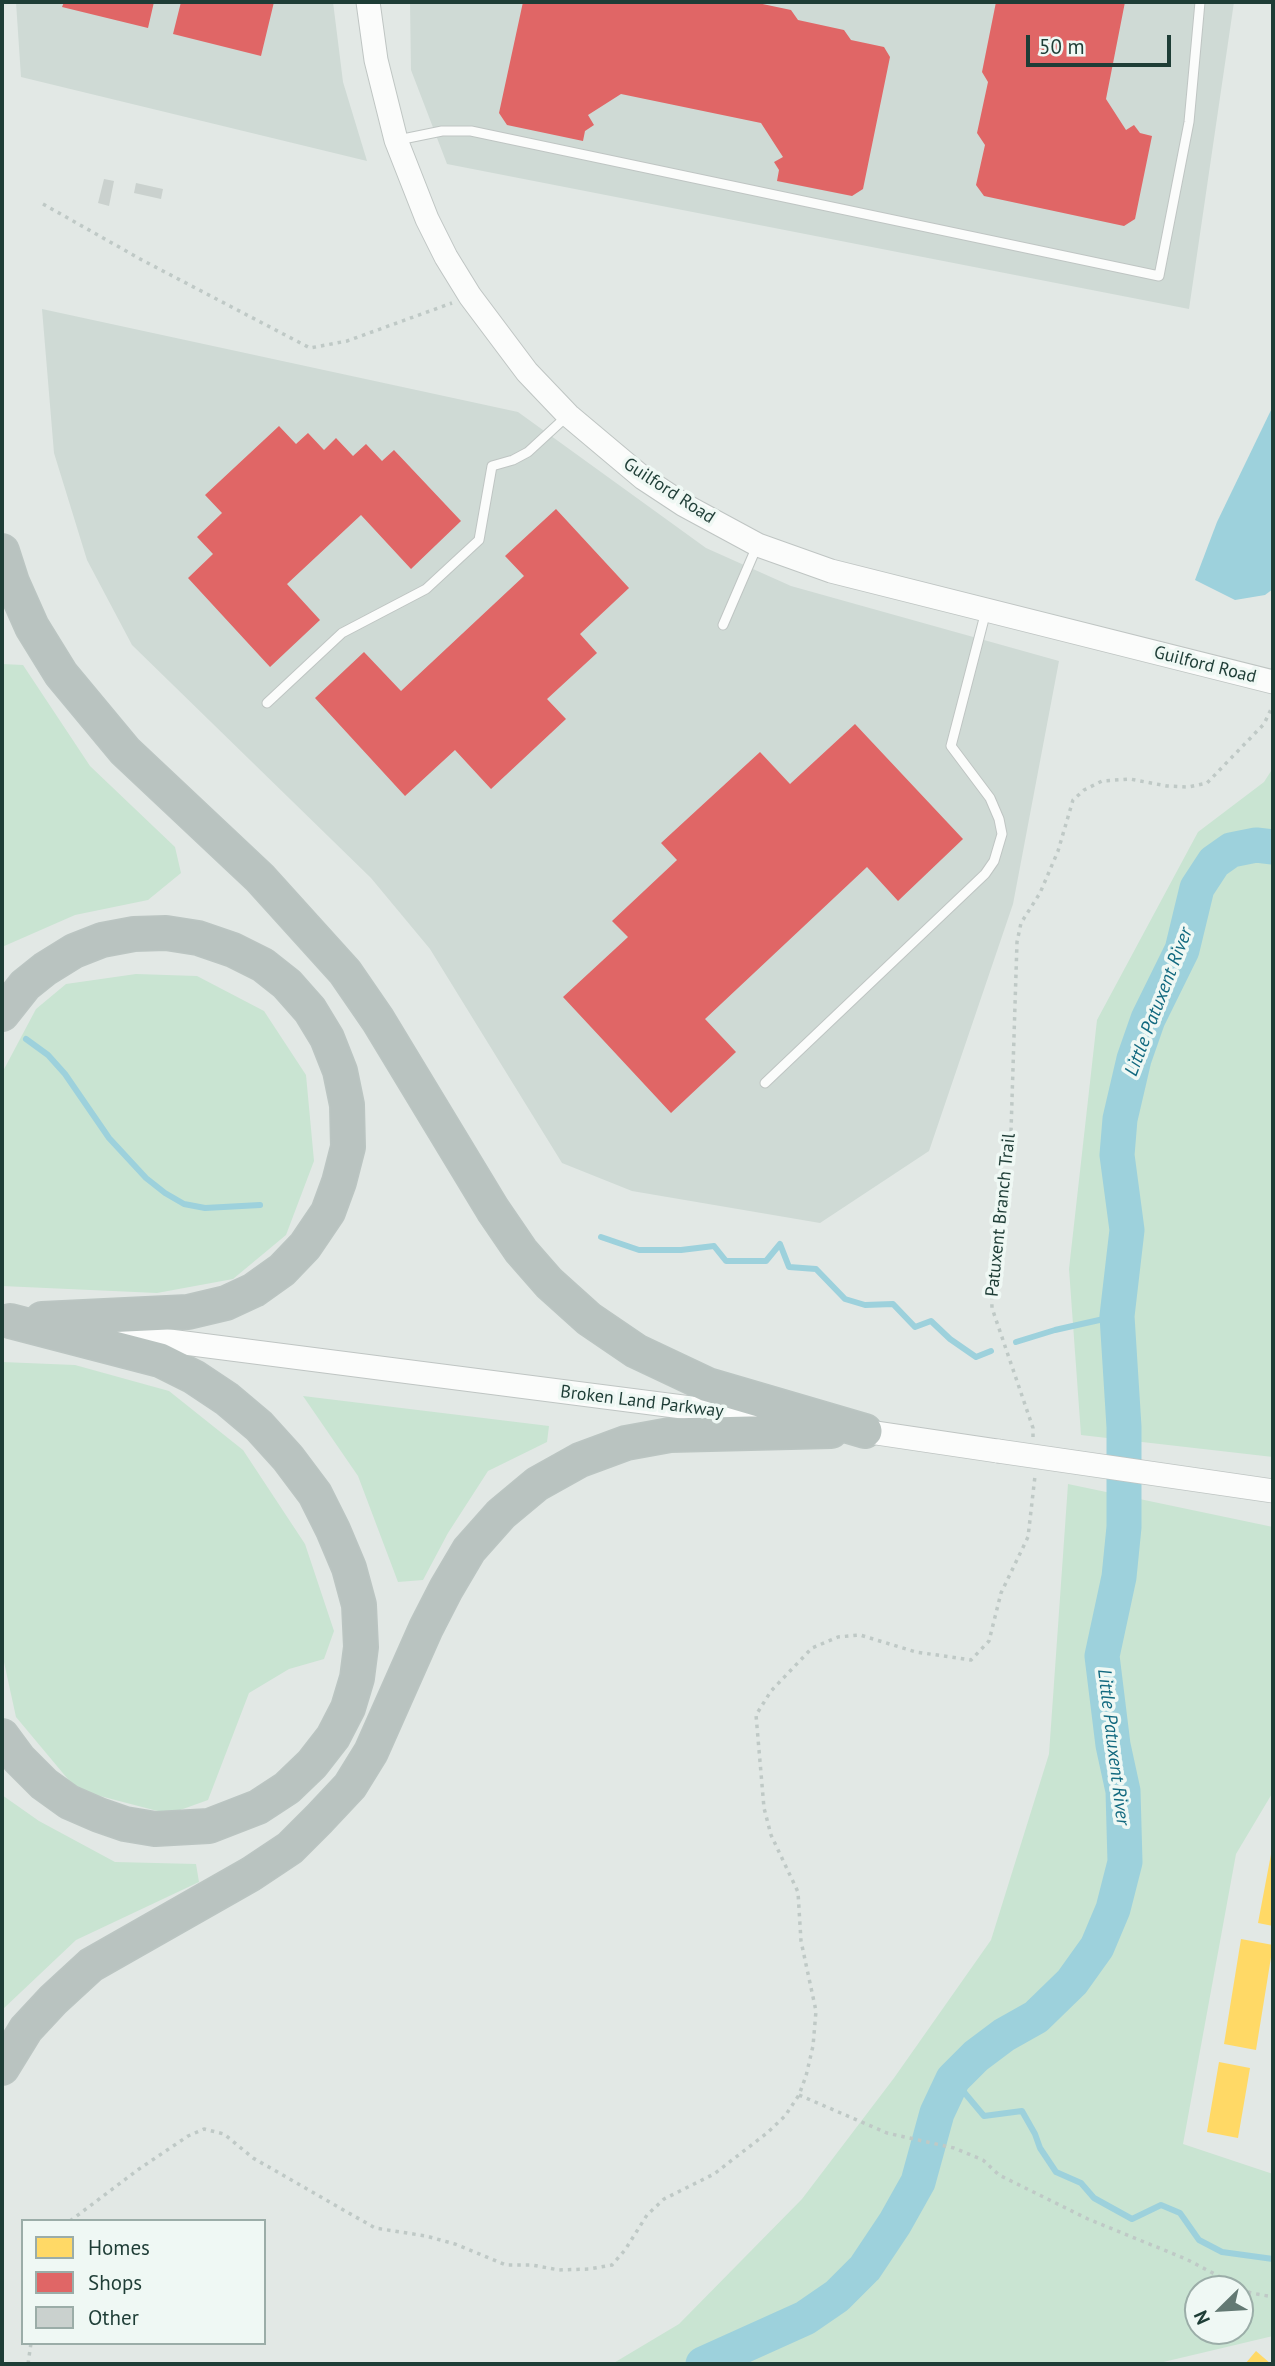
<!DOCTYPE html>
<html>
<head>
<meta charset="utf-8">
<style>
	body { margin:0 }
	#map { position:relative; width:1275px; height:2366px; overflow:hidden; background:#e2e8e5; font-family:"PT Sans",sans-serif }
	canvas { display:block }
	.frame { position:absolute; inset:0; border:4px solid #1e3d36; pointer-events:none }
	.legend { position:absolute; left:21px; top:2219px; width:245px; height:126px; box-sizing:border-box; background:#eff8f4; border:2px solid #9bada8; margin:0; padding:9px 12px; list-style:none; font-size:21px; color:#1e3d36 }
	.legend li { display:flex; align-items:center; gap:14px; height:35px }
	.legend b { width:35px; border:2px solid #9bada8 }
	.north { position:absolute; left:1184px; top:2275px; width:70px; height:70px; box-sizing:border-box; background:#eff8f4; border:2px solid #9bada8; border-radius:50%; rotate:246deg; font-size:19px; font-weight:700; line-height:28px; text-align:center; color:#1e3d36 }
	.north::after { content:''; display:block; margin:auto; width:24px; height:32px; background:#637973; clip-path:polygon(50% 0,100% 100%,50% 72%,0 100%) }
	.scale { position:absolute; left:1026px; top:35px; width:145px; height:32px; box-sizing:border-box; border:4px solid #1e3d36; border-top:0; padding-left:9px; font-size:21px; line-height:24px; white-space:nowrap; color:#1e3d36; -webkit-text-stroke:5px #eff8f4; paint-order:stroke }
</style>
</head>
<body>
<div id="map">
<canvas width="1275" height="2366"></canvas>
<div class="frame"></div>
<ul class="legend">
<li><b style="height:19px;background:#ffd966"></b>Homes</li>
<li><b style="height:19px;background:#e06666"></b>Shops</li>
<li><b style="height:19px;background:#cad1ce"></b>Other</li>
</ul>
<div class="north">N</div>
<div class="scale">50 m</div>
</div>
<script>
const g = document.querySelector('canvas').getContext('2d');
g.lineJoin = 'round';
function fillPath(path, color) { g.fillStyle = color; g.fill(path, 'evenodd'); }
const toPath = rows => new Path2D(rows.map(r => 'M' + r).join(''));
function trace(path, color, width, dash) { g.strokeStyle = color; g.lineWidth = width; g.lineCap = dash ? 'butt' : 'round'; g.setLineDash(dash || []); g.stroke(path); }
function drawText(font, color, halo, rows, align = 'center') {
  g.font = font + ' "PT Sans",sans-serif'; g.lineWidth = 7; g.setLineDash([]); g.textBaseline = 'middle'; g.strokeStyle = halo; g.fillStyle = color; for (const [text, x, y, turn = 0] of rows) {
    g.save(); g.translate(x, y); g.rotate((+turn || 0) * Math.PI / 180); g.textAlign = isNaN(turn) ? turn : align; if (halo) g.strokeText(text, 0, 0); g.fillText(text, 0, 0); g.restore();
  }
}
const built = toPath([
	[16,2,333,2,343,82,367,161,21,77],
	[410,2,1234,2,1189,309,447,164,411,70],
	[42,309,518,412,706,548,791,586,1059,661,1013,904,929,1151,820,1223,632,1191,562,1163,430,949,371,878,132,645,87,560,54,453]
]);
const green = toPath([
	[2,664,23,665,90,766,175,847,181,873,148,900,75,915,2,947],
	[1273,768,1273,1457,1081,1435,1069,1269,1097,1020,1198,832,1264,782],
	[136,974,197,976,264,1011,306,1075,314,1161,286,1235,233,1279,157,1293,2,1286,2,1073,36,1009,66,984],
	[2,1362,75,1365,169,1391,243,1450,305,1544,334,1631,324,1659,289,1669,249,1693,208,1800,169,1814,77,1790,16,1717,2,1653],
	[303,1396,549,1426,547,1442,488,1471,448,1533,423,1580,398,1582,358,1476],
	[1068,1484,1273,1527,1273,1792,1236,1854,1183,2144,1273,2174,1273,2336,1155,2364,612,2364,679,2324,802,2199,894,2078,991,1940,1049,1754],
	[1240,2289,1240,2331,1198,2331,1198,2289],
	[2,1795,39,1821,115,1862,196,1864,199,1882,76,1940,2,2010]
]);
const water = toPath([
	[1273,406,1273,589,1265,595,1235,600,1195,580,1217,522]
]);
const homes = toPath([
	[1272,1849,1273,1849,1273,1926,1258,1923],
	[1241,1939,1273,1945,1256,2050,1224,2044],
	[1219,2062,1250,2068,1238,2138,1207,2132],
	[1256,2351,1271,2364,1245,2364]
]);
const shops = toPath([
	[64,2,154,2,148,28,62,7],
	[181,2,274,2,261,56,173,34],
	[523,2,753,2,791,10,798,20,844,30,851,40,884,47,890,57,863,189,852,196,777,181,779,170,774,162,783,157,761,123,621,94,588,115,594,125,585,131,583,141,507,125,499,113],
	[996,2,1125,2,1106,99,1126,130,1134,125,1140,133,1152,136,1135,219,1124,226,984,196,976,185,985,145,977,133,988,82,982,72],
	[279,426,296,444,308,433,324,450,336,438,353,456,366,444,382,461,394,450,461,521,411,569,361,515,287,584,320,620,270,667,188,578,213,554,197,537,222,513,205,495],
	[556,509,629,588,580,634,597,653,547,699,566,719,491,789,455,750,405,796,315,698,364,652,401,691,524,576,505,556],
	[855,724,963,839,898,901,867,867,705,1019,736,1052,671,1113,563,997,628,937,612,921,677,860,661,843,760,752,790,784]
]);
const stream = toPath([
	[26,1039,48,1055,65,1074,109,1138,146,1178,165,1193,184,1204,205,1208,260,1205],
	[601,1237,639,1250,681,1250,714,1246,726,1261,766,1261,780,1244,789,1267,816,1269,845,1299,865,1305,893,1304,915,1327,931,1321,950,1339,976,1357,991,1351],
	[1016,1342,1055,1330,1117,1316],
	[953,2079,984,2116,1022,2111,1035,2134,1040,2148,1056,2172,1081,2183,1094,2198,1132,2219,1161,2205,1180,2213,1199,2240,1222,2252,1273,2259]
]);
const river = toPath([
	[703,2364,805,2318,837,2296,865,2268,895,2223,918,2182,937,2113,953,2079,976,2056,1004,2035,1036,2017,1072,1982,1097,1947,1113,1909,1125,1862,1123,1791,1113,1745,1102,1656,1119,1577,1124,1527,1124,1427,1117,1316,1127,1230,1117,1155,1120,1119,1134,1059,1148,1019,1182,950,1197,888,1214,862,1231,850,1256,845,1273,847]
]);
const building = toPath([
	[104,179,114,181,109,206,98,203],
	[136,183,163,189,161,199,134,193]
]);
const path = toPath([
	[43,204,142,260,310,348,347,341,452,303],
	[1033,1437,1033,1428,992,1308,991,1274,1004,1215,1010,1163,1017,942,1021,923,1040,893,1058,851,1073,800,1084,790,1102,781,1130,779,1167,786,1188,787,1207,783,1264,724,1273,705],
	[799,2095,887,2133,954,2148,983,2160,999,2175,1088,2219,1186,2259,1251,2293,1268,2296,1273,2293],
	[70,2221,139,2169,188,2136,204,2129,224,2134,253,2158,375,2228,426,2236,455,2244,506,2265,532,2265,559,2270,589,2269,612,2265,625,2250,647,2215,664,2199,714,2174,767,2133,785,2116,799,2095,806,2076,813,2046,816,2011,801,1941,798,1892,771,1835,764,1808,756,1715,771,1691,812,1648,838,1637,860,1635,916,1652,971,1660,989,1641,1001,1593,1028,1537,1035,1476],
	[28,2364,31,2343]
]);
const service = toPath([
	[398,140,442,131,471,131,1159,276,1189,122,1200,2],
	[723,625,757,546],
	[267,703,342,633,426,589,479,540,492,466,513,460,528,452,566,417],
	[765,1083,985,874,994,861,1002,834,999,819,990,798,951,746,986,611]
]);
const tertiary = toPath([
	[368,2,376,60,396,140,427,219,446,257,470,296,527,372,568,415,643,478,684,505,758,545,831,571,1273,682],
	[107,1333,784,1420],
	[850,1429,998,1451]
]);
const motorway = toPath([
	[2,551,12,582,32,627,61,674,125,751,260,878,345,972,378,1020,493,1210,521,1251,549,1283,589,1319,636,1351,708,1385,865,1431],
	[2,1014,25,985,45,969,74,951,102,940,134,934,166,933,198,938,233,950,263,965,287,984,310,1010,327,1038,340,1071,347,1105,348,1147,339,1182,328,1212,305,1246,282,1270,254,1290,226,1303,188,1312,42,1319],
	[2,1736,19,1759,44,1784,69,1802,99,1815,125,1824,155,1829,209,1826,258,1807,287,1788,312,1764,333,1737,348,1708,357,1678,361,1647,359,1605,349,1568,333,1530,315,1494,288,1458,259,1426,227,1399,194,1377,160,1360,10,1321],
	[2,2068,26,2029,53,2000,91,1965,251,1874,290,1848,319,1819,350,1786,371,1752,426,1628,446,1589,469,1550,501,1514,537,1484,580,1460,626,1443,670,1435,831,1431]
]);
const tertiaryBridge = toPath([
	[998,1451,1273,1491]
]);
const streetNames = [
	["Guilford Road",669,491,33],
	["Guilford Road",1205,665,14],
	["Patuxent Branch Trail",1001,1215,-84],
	["Broken Land Parkway",642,1402,7]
];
const waterNames = [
	["Little Patuxent River",1159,1002,-69],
	["Little Patuxent River",1113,1747,83]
];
fillPath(built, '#cfdad5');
fillPath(green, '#c9e4d2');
fillPath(water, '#9dd1dc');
fillPath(homes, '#ffd966');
fillPath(shops, '#e06666');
trace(stream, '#9dd1dc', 6);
trace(river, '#9dd1dc', 35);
fillPath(building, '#cad1ce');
trace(service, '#bfc5c3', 11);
trace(tertiary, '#bfc5c3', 25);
trace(motorway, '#bbc5c2', 36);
trace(path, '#bfc9c6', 3.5, [3.5, 5]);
trace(service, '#fbfcfb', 9);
trace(tertiary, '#fbfcfb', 23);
trace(motorway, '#b9c3c0', 33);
trace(tertiaryBridge, '#bfc5c3', 25, []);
trace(tertiaryBridge, '#fbfcfb', 23);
drawText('18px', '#1e3d36', '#eff8f4', streetNames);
drawText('italic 19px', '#12697f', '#eff8f4', waterNames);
</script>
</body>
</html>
